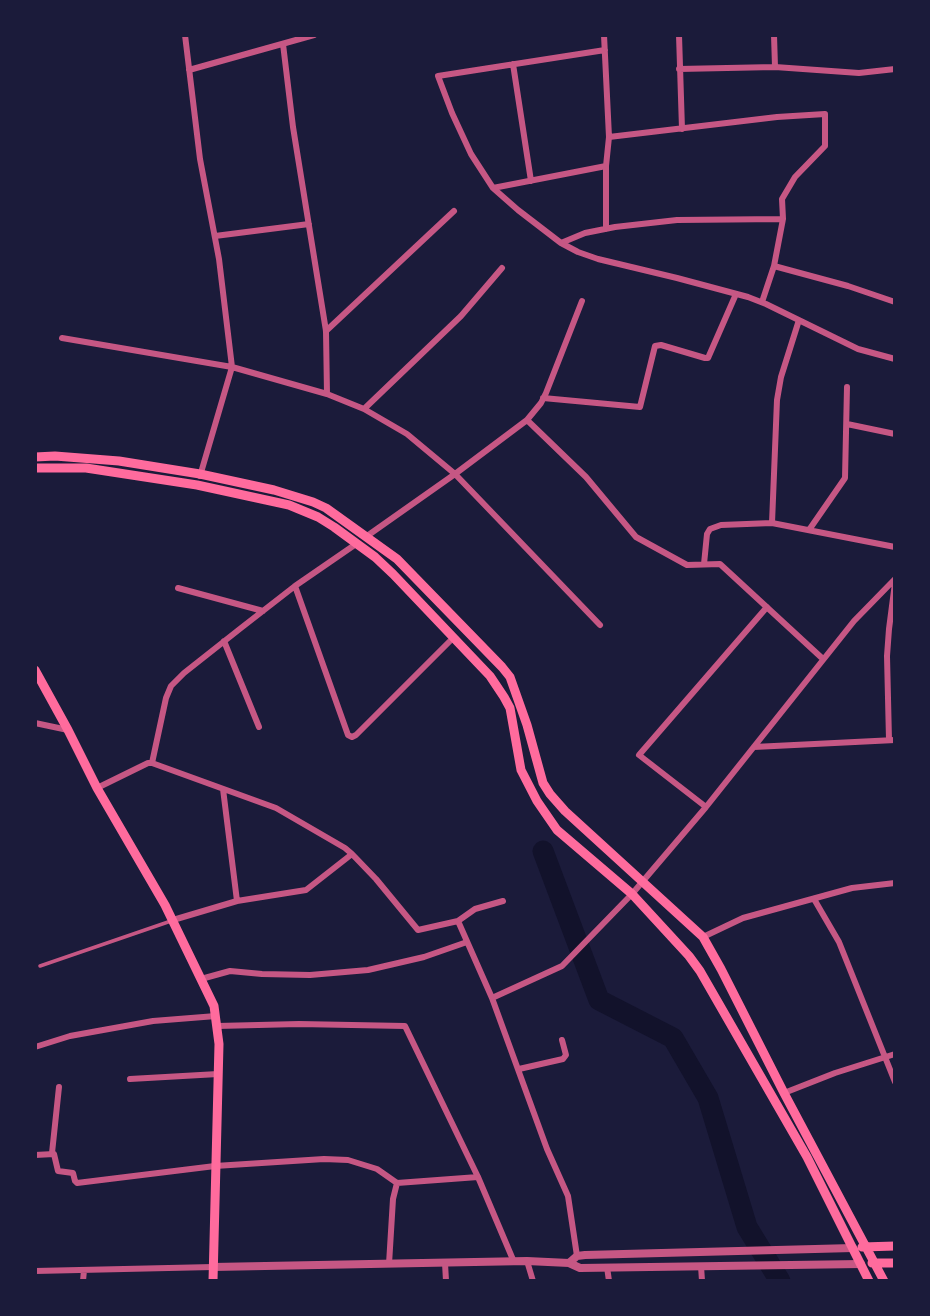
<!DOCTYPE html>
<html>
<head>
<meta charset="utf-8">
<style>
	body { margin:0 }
	#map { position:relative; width:930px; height:1316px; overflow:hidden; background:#1b1b3a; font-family:Lato,sans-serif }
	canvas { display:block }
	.frame { position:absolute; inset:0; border:37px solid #1b1b3a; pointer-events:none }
</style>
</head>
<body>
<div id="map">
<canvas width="930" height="1316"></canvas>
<div class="frame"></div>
</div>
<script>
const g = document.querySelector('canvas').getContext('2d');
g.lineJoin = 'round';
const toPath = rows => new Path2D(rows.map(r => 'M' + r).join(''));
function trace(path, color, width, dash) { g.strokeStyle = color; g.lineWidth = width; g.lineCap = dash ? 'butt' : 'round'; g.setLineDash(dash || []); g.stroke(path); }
const river = toPath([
	[543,851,599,1000,673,1038,708,1098,747,1227,780,1281]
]);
const service = toPath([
	[40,966,171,921]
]);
const minor = toPath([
	[185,35,200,159,219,259,232,367,200,476],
	[604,35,609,137,777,117,825,114,825,146,795,177,782,199,783,219],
	[679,35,682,129],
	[774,35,775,67],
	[283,44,293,127,326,331,327,394],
	[605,50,438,76,452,113,471,154,493,188,518,210,561,243,585,233,615,227,677,220,783,219,774,266,848,286,895,302],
	[513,64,531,181],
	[679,69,775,67,859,73,895,69],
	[189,70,314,35],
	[493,188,606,166],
	[606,229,606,166,609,137],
	[215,236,309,224],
	[561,243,578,252,598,259,677,278,748,297,766,304,858,349,895,359],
	[762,302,774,266],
	[326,331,454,211],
	[62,338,232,367,327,394,364,409,407,434,455,474,367,536],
	[543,398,640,407,655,346,661,345,705,358,708,358,736,294],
	[364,409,461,316,502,268],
	[527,420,541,403,546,393,582,301],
	[847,424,895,434],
	[772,523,777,400,781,377,799,320],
	[809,530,845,478,847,387],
	[704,564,707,534,710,529,721,525,772,523,895,547],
	[295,586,348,735,352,737,356,735,453,638],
	[178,588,263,611],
	[600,625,455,474,527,420,586,477,636,537,687,565,720,564,823,659],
	[224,641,259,727],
	[35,723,68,730],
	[889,740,887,656,889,629,895,583],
	[754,747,895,740],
	[152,763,166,698,171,686,184,673,241,628,295,586,356,544],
	[97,788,148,763,152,763,276,808,345,848,352,854],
	[223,789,237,901],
	[706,807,639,755,767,607],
	[814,899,839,942,895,1082],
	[173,920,237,901,306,890,352,854,376,879,418,930,458,921,492,998,547,1149,568,1196,577,1256],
	[458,921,475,909,503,901],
	[703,937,743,918,852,888,895,883],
	[201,979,230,971,262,974,310,975,368,970,424,957,467,942],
	[492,998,562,966,632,894,706,807,854,621,895,579],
	[217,1026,299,1024,405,1026,478,1177,514,1262],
	[35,1047,70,1036,153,1021,216,1016],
	[519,1069,563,1059,566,1055,562,1040],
	[130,1079,218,1074],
	[784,1093,835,1073,895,1054],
	[52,1153,59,1087],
	[35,1155,54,1154,58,1171,73,1173,75,1181,77,1183,215,1166,324,1159,348,1160,377,1169,397,1183],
	[527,1261,533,1281],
	[445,1263,446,1281],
	[389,1264,393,1199,397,1183,478,1177],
	[701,1266,702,1281],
	[607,1267,609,1281],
	[35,1271,213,1267],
	[83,1281,84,1270]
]);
const tertiary = toPath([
	[569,1263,577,1256,585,1255,853,1248],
	[213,1267,527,1261,569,1263,580,1268,861,1264]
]);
const secondary = toPath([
	[35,457,55,456,119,461,200,474,274,490,313,502,326,508,397,559,502,667,510,677,527,725,543,783,550,794,565,811,703,937,721,969,784,1093,884,1281],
	[35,468,86,468,197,485,289,505,318,517,334,527,375,557,393,574,490,676,504,697,510,708,521,770,537,801,557,830,632,894,689,956,700,971,807,1157,869,1281],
	[35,670,68,730,97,788,165,905,214,1006,219,1044,213,1281],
	[862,1247,895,1246],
	[872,1263,895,1263]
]);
trace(river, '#12122b', 21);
trace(service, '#c65784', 3.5);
trace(minor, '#c65784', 6);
trace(tertiary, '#c65784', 8);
trace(secondary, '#ff6b9d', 9);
</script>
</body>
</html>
